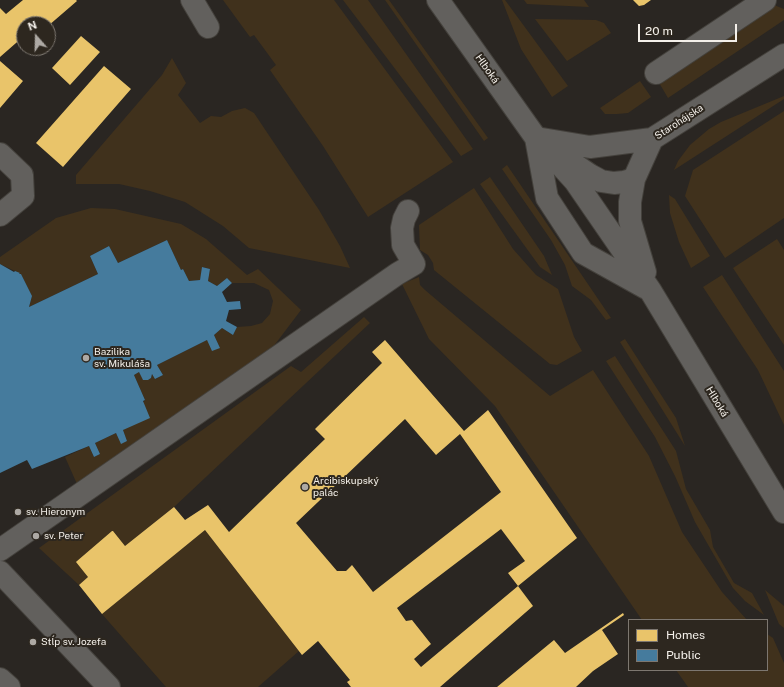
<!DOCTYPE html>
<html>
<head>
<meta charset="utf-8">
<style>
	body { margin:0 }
	#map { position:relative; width:784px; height:687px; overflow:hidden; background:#2a2622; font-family:"Public Sans",sans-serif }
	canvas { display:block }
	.legend { position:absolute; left:628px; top:619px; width:140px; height:52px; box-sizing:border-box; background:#2d271f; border:1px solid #7d7770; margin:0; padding:5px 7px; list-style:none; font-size:12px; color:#f4f0ea }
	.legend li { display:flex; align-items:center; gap:8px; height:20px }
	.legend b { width:20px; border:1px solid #7d7770 }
	.north { position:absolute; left:16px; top:16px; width:40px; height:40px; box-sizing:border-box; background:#2d271f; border:1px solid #7d7770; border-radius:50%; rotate:340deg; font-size:11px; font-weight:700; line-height:16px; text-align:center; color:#f4f0ea }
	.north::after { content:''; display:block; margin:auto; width:14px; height:18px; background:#ada9a4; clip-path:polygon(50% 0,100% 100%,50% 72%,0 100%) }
	.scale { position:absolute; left:638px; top:24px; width:99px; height:18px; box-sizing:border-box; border:2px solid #f4f0ea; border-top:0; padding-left:5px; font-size:12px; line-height:14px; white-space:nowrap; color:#f4f0ea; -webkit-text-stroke:3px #2d271f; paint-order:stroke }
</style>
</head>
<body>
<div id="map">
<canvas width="784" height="687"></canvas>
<ul class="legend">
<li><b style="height:11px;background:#e9c46a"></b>Homes</li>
<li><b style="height:11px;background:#457b9d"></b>Public</li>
</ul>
<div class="north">N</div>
<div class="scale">20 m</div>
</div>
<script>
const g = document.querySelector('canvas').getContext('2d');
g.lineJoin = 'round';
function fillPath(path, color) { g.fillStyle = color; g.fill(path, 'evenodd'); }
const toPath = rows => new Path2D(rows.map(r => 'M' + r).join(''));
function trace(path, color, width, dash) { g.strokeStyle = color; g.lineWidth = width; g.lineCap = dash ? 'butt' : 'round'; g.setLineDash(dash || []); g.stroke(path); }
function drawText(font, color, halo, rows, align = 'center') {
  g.font = font + ' "Public Sans",sans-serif'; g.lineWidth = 4; g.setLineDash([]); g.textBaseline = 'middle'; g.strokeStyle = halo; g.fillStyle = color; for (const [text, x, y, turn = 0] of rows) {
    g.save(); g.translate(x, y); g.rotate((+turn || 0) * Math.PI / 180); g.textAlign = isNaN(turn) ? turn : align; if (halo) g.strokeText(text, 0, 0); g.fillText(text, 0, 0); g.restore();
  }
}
const green = toPath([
	[223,0,334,0,453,162,368,217,323,146,270,70,276,65,254,35,250,37],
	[343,0,368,0,473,149,461,156],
	[385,0,389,0,488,138,484,141],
	[502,0,505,0,568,86,552,97,521,49],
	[524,0,584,0,589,7,527,4],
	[774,5,784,9,784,20,668,98,658,81],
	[535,19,596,20,604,23,611,33,567,61],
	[172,58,186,83,178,95,200,123,211,116,221,117,232,111,245,108,254,113,319,210,340,246,350,268,249,248,223,226,185,202,150,191,119,184,76,184,76,175,162,75],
	[640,81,651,97,628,113,617,114,605,114,600,108],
	[784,96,784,99,674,170,678,161,690,145,709,129,721,122],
	[784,111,784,218,725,258,685,196,693,170],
	[507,165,611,318,606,320,591,300,572,286,565,265,551,240,502,169],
	[490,177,544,256,552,275,540,267,480,184],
	[474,188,513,249,536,275,558,289,574,337,582,351,557,365,550,364,434,270,433,263,428,255,420,250,419,225],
	[669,195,675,199,710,256,691,268,679,242,670,213],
	[91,208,115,209,181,224,206,239,247,275,258,269,301,310,270,351,77,484,65,457,89,446,94,457,100,454,95,443,116,433,121,443,127,441,123,430,145,400,134,375,139,372,143,379,148,380,151,378,152,374,156,379,163,375,157,365,207,340,220,348,214,335,222,328,233,335,237,327,251,326,262,323,270,314,273,301,269,290,254,283,232,283,227,278,217,286,208,281,210,269,203,267,200,280,189,281,183,269,181,270,167,240,118,263,109,246,90,256,98,274,29,307,32,296,21,274,0,264,0,257,56,218],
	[777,239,784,250,784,345,733,268],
	[722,275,784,371,784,425,758,370,703,287],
	[419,277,420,285,425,290,550,396,593,370,649,456,682,532,722,592,747,620,642,620,495,406,429,339,402,284],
	[364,317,370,323,174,507,125,546,114,532,112,531,77,561,77,562,88,577,79,585,39,548,291,366,301,372],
	[625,339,676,418,685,446,620,342],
	[615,356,676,451,686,489,710,530,713,547,734,583,752,593,764,615,745,601,733,588,695,522,675,476,655,437,606,361],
	[205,530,299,651,258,687,166,687,102,614],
	[765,590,784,606,784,628,779,624],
	[767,634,773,638,784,663,784,687,688,687,676,670,767,670]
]);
const homes = toPath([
	[23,0,76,0,77,1,48,26,48,24,24,24,24,36,0,57,0,8,6,14],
	[633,0,651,0,644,5,639,6],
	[81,36,100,52,70,85,52,68],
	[0,61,23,81,0,108],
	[104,66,131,89,63,167,36,143],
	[385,340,464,431,488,410,577,538,518,586,508,573,525,561,501,529,397,608,406,621,412,620,431,644,414,659,421,667,518,586,533,606,440,687,351,687,347,682,350,680,318,641,302,655,205,530,102,614,79,585,88,577,76,562,77,561,112,531,113,531,125,546,174,507,185,520,208,505,229,532,325,439,315,429,382,363,372,352],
	[405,419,436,455,460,434,501,492,373,592,352,565,346,571,337,571,296,523],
	[623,613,624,615,602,630,618,654,593,671,576,687,497,687,554,640,565,653]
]);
const public = toPath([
	[167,240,181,270,183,269,189,281,200,280,202,267,210,269,208,281,217,286,227,278,232,283,222,292,227,302,240,301,241,309,229,310,226,321,237,327,233,335,222,328,214,335,220,348,212,351,207,340,157,365,163,375,155,379,152,374,151,378,148,380,143,380,139,372,134,375,145,400,143,401,150,418,123,430,127,441,121,444,116,433,95,443,100,454,94,457,89,446,32,469,27,460,0,473,0,264,14,272,15,271,20,273,19,274,21,274,32,296,29,307,98,274,90,256,109,246,118,263]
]);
const minor = toPath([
	[192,0,208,27],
	[438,0,536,138,575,181,650,290,784,512],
	[656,73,765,0],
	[536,138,590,147,652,139,784,55],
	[536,138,547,198,583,253,646,288],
	[0,154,22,175,23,196,0,215],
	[565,158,590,175,601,181,614,183,624,182,634,179],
	[645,272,630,221,630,202,634,179,652,139],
	[0,550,397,274,414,264,403,245,402,228,404,219,408,211],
	[0,572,109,687],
	[0,679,9,687]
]);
const markers = [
	[86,358,4,"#ada9a4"],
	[305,487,4,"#ada9a4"],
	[18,512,4,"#ada9a4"],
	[36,536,4,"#ada9a4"],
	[33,642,4,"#ada9a4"]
];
const streetNames = [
	["Hlboká",487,69,55],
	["Starohájska",679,122,-33],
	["Hlboká",717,402,59]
];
const poiNames = [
	["Bazilika",94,352],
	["sv. Mikuláša",94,364],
	["Arcibiskupský",313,481],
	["palác",313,493],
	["sv. Hieronym",26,512],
	["sv. Peter",44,536],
	["Stĺp sv. Jozefa",41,642]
];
fillPath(green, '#40311c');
fillPath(homes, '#e9c46a');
fillPath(public, '#457b9d');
trace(minor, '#44413c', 24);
trace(minor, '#62605d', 22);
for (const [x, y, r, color] of markers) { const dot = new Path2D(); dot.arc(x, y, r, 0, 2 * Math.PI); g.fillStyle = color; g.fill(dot); trace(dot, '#2d271f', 1.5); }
drawText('10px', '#f4f0ea', '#2d271f', streetNames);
drawText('10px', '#f4f0ea', '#2d271f', poiNames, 'left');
</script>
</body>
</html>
